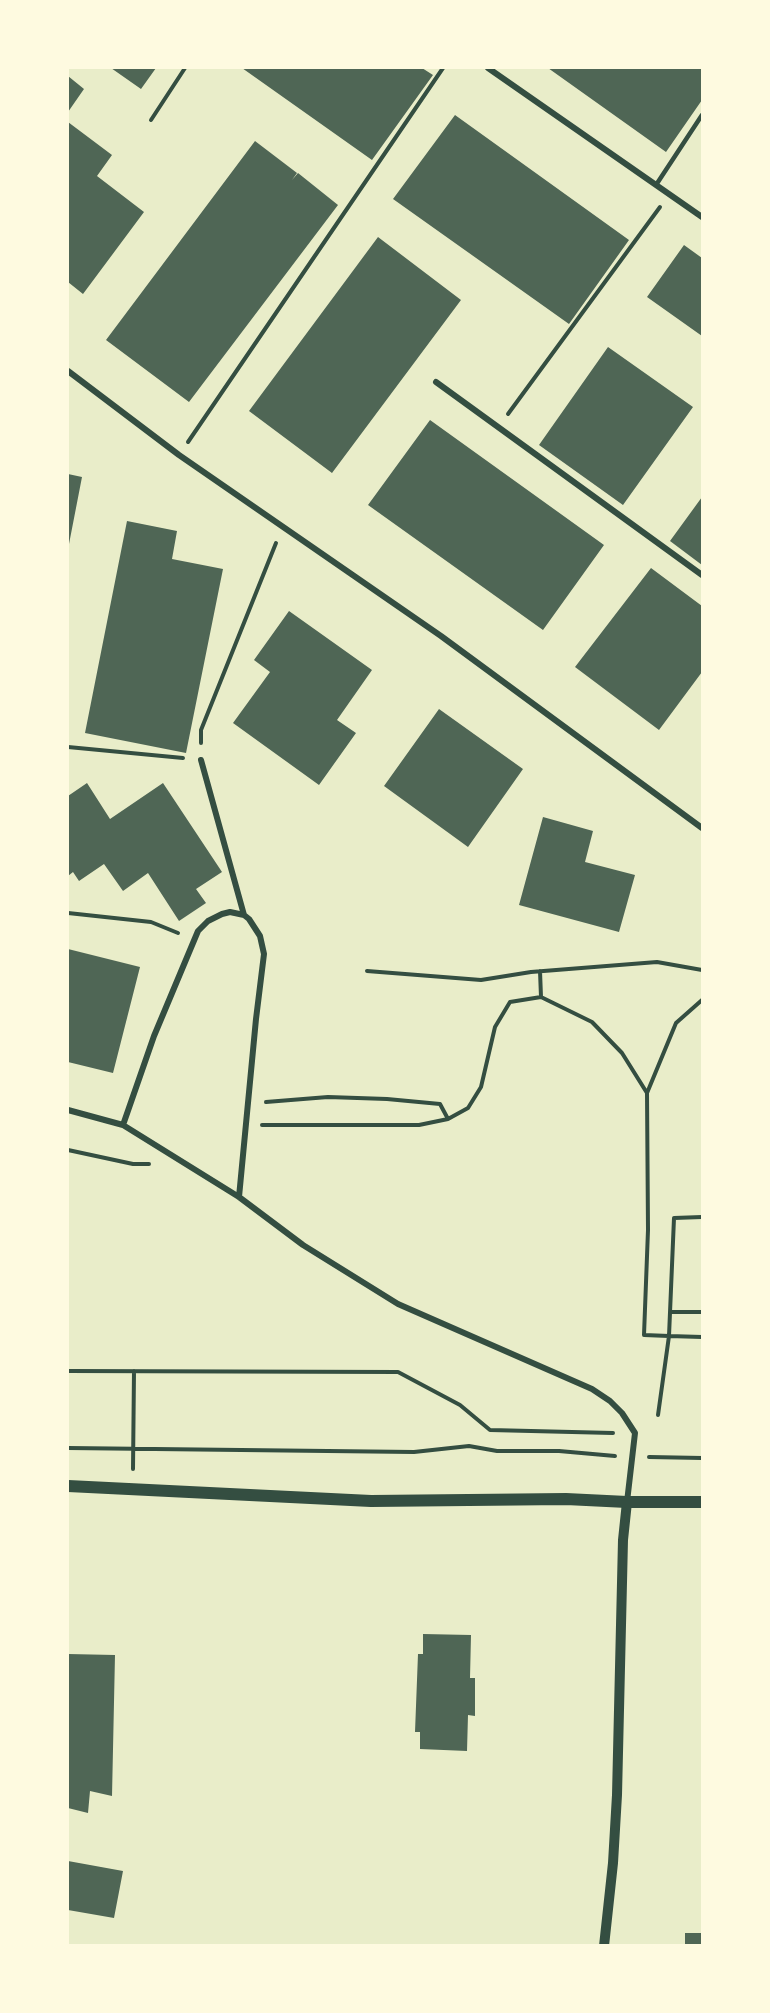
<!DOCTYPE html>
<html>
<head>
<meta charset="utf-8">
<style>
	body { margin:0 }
	#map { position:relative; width:770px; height:2013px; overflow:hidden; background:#e9edc9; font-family:"Fira Sans",sans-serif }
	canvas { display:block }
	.frame { position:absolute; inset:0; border:69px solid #fefae0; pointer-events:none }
</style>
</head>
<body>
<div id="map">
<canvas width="770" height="2013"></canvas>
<div class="frame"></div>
</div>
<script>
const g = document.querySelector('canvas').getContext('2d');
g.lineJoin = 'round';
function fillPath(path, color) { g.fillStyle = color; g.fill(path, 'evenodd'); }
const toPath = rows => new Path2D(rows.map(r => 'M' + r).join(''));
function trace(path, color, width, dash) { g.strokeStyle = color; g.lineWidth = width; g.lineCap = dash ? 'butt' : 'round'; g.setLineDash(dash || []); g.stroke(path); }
const building = toPath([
	[111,68,156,68,141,89],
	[242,68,422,68,433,75,372,160],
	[548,68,702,68,702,100,666,152],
	[68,76,84,89,68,112],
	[455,115,629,240,569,324,393,199],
	[68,122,112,155,97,176,144,212,83,294,68,282],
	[255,141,297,173,292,180,298,173,338,205,189,402,106,340],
	[378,237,461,300,332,473,249,411],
	[684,245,702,258,702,336,647,297],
	[608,347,693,407,623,505,539,445],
	[430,420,604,545,543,630,368,505],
	[68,474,82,477,69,544,68,544],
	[702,497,702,565,670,541],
	[127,521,177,531,172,559,223,569,186,753,85,733],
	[651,568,702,606,702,672,659,730,575,667],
	[289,611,372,670,337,720,356,733,319,785,233,723,270,672,254,660],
	[439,709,523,769,468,847,384,786],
	[87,783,110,819,163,783,222,872,196,889,206,903,179,921,148,873,123,891,104,864,79,881,73,872,68,876,68,796],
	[543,817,593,831,585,862,635,875,619,932,519,905],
	[68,949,140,967,113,1073,68,1062],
	[423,1634,471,1635,470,1678,475,1678,475,1716,468,1715,467,1751,420,1749,420,1732,415,1732,418,1654,423,1654],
	[68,1654,115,1655,112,1796,90,1791,88,1813,68,1808],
	[68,1861,123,1871,114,1918,68,1910],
	[685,1933,702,1933,702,1946,685,1946]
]);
const path = toPath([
	[151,120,185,68],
	[508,414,660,207],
	[188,442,443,68],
	[201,743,201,730,276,543],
	[68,747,183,758],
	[68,913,151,922,178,933],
	[367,971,481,980,531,972,657,962,702,970],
	[540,971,541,997,592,1022,622,1053,647,1093],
	[702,1000,676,1023,647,1093,648,1230,644,1335,669,1336,674,1218,702,1217],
	[266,1102,328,1097,387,1099,440,1104,448,1119],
	[262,1125,419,1125,448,1119,468,1108,481,1087,495,1027,510,1002,541,997],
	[68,1150,133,1164,149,1164],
	[670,1312,702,1312],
	[68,1371,398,1372,460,1405,490,1430,613,1433],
	[658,1415,669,1336,702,1337],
	[68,1448,414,1452,469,1446,497,1451,559,1451,615,1456],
	[649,1457,702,1458],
	[133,1469,134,1371]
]);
const service = toPath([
	[656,185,702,115]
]);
const minor = toPath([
	[488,68,702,217],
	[68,371,179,455,441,636,702,828],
	[436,382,702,575],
	[201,760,244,915],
	[68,1110,123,1125,239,1197,303,1245,398,1304,592,1389,610,1401,622,1413,635,1433,627,1502],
	[123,1125,154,1036,198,931,208,921,222,914,230,912,244,915,249,919,260,936,264,954,256,1019,239,1197]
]);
const tertiary = toPath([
	[604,1946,613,1863,617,1795,623,1540,627,1502]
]);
const secondary = toPath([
	[68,1486,371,1501,566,1499,627,1502,702,1502]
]);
fillPath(building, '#4f6655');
trace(path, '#344e41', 4);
trace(service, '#344e41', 4.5);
trace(minor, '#344e41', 6);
trace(tertiary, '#344e41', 10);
trace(secondary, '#344e41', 12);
</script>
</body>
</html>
